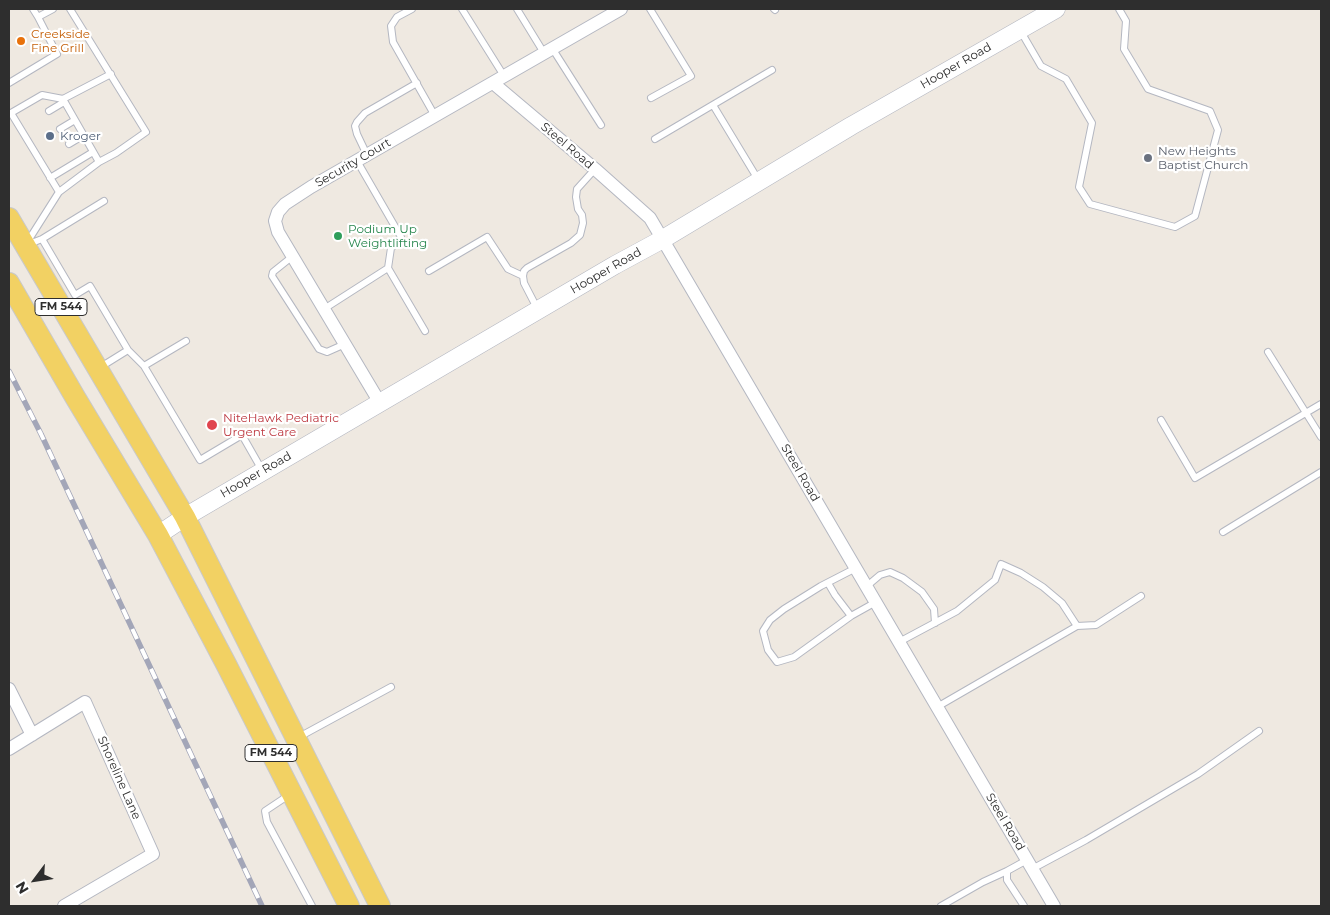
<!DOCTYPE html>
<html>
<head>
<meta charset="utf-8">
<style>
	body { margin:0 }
	#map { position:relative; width:1330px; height:915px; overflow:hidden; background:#efe9e1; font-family:Montserrat,sans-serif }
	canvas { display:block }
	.frame { position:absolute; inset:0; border:10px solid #2e2e2e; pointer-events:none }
	.north { position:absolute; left:10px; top:855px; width:50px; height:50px; -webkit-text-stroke:4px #fff; paint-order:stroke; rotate:239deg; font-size:14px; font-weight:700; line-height:20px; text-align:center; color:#2e2e2e }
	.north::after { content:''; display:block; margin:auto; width:18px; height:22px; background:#2e2e2e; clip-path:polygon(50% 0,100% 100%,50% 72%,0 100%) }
</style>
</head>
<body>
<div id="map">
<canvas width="1330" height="915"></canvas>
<div class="frame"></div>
<div class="north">N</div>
</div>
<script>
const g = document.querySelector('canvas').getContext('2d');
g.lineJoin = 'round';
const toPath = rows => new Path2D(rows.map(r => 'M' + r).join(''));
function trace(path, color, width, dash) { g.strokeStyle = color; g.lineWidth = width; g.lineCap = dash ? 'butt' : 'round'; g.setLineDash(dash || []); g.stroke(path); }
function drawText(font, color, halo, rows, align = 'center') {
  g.font = font + ' Montserrat,sans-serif'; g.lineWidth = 4.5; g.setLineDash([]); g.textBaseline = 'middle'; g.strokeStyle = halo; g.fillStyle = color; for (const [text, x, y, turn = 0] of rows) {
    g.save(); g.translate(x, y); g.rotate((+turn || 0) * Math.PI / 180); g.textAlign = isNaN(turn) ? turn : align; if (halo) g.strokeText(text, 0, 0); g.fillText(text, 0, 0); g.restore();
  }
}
const lane = toPath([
	[412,9,397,17,391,26,393,42,435,116],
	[462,9,504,76],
	[517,9,544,53],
	[650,9,691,76,651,98],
	[774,9,775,10],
	[38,17,53,9],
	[1020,30,1041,66,1066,79,1092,123,1079,187,1090,204,1175,227,1195,216,1218,130,1210,111,1148,89,1124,49,1126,21,1119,9],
	[552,48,601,125],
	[9,83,57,54,38,17,33,9],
	[713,105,759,181],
	[49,111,64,102],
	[60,129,75,120],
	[655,139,772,70],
	[69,144,84,135],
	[367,155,357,134,355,126,357,122,365,113,417,83],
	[99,162,63,99,111,74],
	[50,178,93,152],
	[59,192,11,113,42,95,63,99],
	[42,239,75,295,90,286,128,350,144,366,200,460,242,435,262,470],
	[28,241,59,192,99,162,116,153,146,132,70,9],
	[29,244,42,239,104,201],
	[293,256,273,272,272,276,319,349,327,352,345,344],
	[388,268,425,331],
	[429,271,487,237,508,269,523,276],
	[324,309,388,268,391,248,400,240,401,237,357,161],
	[538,310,524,283,523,276,524,271,527,268,571,243,580,235,583,223,582,215,578,209,576,197,577,189,595,169],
	[1268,352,1321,437],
	[144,366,186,341],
	[99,368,128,350],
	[1161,420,1195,478,1321,404],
	[1223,532,1321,472],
	[856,568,821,586,784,609,770,620,763,631,768,650,777,662,794,657,851,616,876,602],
	[828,583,835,595,851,616],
	[867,586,880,575,890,572,903,578,922,592,934,609,935,623],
	[899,642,957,611,995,580,1001,564,1021,573,1043,587,1062,603,1077,626,1096,625,1141,596],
	[937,707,1077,626],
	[299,737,391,687],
	[289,795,265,811,267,822,312,906],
	[1032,869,1086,840,1198,774,1259,731],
	[941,906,983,882,1007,871],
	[1024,906,1007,880,1007,871,1027,860]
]);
const street = toPath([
	[493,83,595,169,650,218,1054,906],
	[380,403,278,232,275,221,278,212,285,204,311,187,621,9],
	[9,689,32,735],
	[9,749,85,702,153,854,64,906]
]);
const secondary = toPath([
	[158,535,185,517,615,265,663,239,851,126,1056,9]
]);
const primary = toPath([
	[9,218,185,517,380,906],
	[9,283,75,397,158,535,226,664,349,906]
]);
const rail = toPath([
	[9,371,41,434,262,906]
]);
const markers = [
	[21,41,5,"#e8710a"],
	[50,136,5,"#5c6f8a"],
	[1148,158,5,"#6b7280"],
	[338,236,5,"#2e9e5b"],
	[212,425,6,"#e0444e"]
];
const shields = [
	[61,307,52],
	[271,753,52]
];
const shieldNames = [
	["FM 544",61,307],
	["FM 544",271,753]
];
const foodNames = [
	["Creekside",31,34],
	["Fine Grill",31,48]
];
const streetNames = [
	["Hooper Road",956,66,-30],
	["Steel Road",567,146,40],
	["Security Court",353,163,-30],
	["Hooper Road",606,271,-30],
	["Steel Road",800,473,60],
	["Hooper Road",256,475,-30],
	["Shoreline Lane",119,778,66],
	["Steel Road",1005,822,59]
];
const serviceNames = [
	["Kroger",60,136]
];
const worshipNames = [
	["New Heights",1158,151],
	["Baptist Church",1158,165]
];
const leisureNames = [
	["Podium Up",348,229],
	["Weightlifting",348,243]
];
const healthNames = [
	["NiteHawk Pediatric",223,418],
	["Urgent Care",223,432]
];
trace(lane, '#b4b7c1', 8);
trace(street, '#b4b7c1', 14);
trace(secondary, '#b4b7c1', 19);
trace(primary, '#c9c9c9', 22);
trace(lane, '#fff', 6);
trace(street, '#fff', 12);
trace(secondary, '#fff', 18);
trace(primary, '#f2d163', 20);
trace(rail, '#a3a6b8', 5.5);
trace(rail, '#fff', 4, [11]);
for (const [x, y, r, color] of markers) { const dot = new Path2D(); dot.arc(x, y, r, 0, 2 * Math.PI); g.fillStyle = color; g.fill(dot); trace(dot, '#fff', 2); }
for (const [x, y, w] of shields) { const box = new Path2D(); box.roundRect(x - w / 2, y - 8.5, w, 17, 4); g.fillStyle = '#fff'; g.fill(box); trace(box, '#2e2e2e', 1); }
drawText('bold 11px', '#2e2e2e', null, shieldNames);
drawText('12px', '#c56008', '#fff', foodNames, 'left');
drawText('12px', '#2e2e2e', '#fff', streetNames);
drawText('12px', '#4e5e75', '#fff', serviceNames, 'left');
drawText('12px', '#5b616d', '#fff', worshipNames, 'left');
drawText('12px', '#27864d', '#fff', leisureNames, 'left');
drawText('12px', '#be3a42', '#fff', healthNames, 'left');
</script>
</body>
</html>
